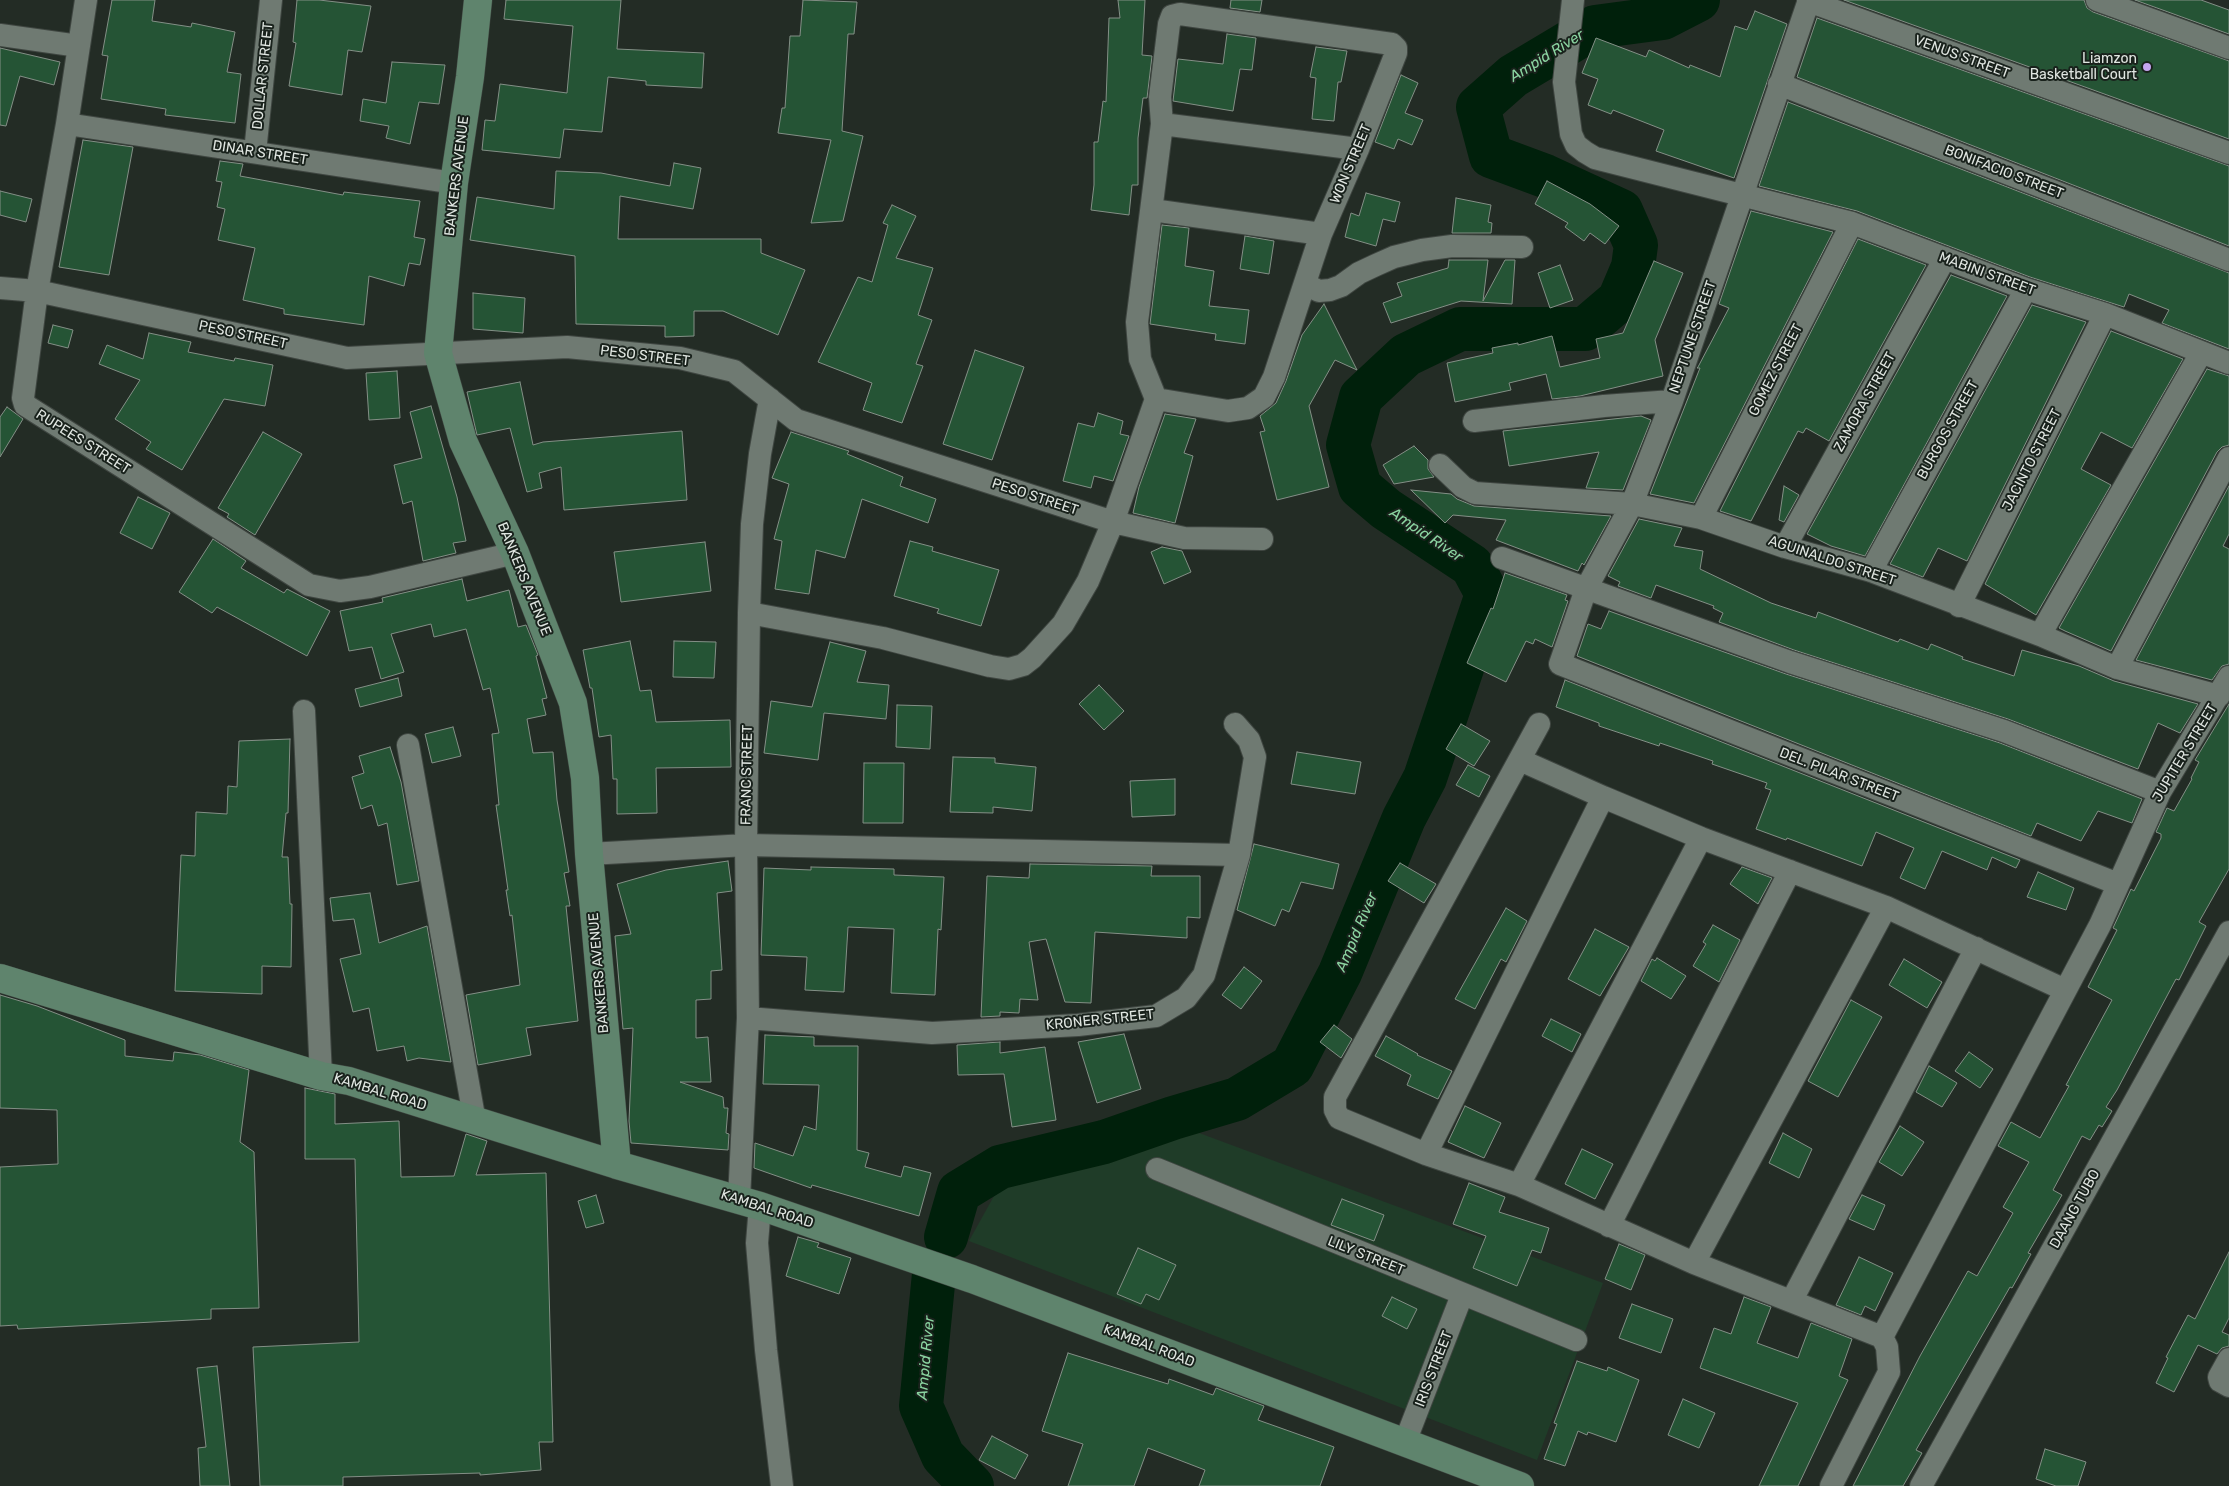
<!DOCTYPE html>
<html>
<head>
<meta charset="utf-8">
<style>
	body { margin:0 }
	canvas { display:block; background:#232c25 }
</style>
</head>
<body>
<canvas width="2229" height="1486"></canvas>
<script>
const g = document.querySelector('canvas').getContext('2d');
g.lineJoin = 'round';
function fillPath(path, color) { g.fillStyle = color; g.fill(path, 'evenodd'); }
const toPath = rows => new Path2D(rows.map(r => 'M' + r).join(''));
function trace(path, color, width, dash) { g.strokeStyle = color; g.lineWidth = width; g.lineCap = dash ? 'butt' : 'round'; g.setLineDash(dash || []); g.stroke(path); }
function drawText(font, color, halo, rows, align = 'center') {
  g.font = font + ' Rubik,sans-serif'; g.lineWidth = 4; g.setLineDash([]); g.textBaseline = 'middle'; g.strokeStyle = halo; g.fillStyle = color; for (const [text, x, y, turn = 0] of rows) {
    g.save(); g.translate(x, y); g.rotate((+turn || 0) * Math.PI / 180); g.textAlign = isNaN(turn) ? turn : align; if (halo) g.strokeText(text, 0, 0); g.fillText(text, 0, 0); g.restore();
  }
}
const green = toPath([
	[1191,1130,1603,1283,1537,1460,969,1241,1004,1178]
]);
const river = toPath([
	[946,1237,959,1192,1000,1167,1104,1142,1173,1118,1237,1099,1292,1066,1340,973,1404,818,1425,778,1487,594,1472,566,1386,509,1360,487,1348,445,1361,397,1406,355,1460,329,1585,329,1619,300,1633,267,1636,245,1621,211,1545,176,1491,156,1478,107,1513,76,1595,27,1663,18,1698,0],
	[934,1274,921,1406,943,1456,972,1486]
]);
const building = toPath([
	[112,0,155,0,152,21,191,27,192,23,235,32,227,72,241,74,235,123,165,115,166,109,101,99,108,56,102,55,112,0],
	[297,0,319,0,371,6,362,52,348,50,342,95,289,86,296,43,293,42,297,0],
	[506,0,621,0,617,49,704,53,702,88,646,85,646,81,608,77,602,132,564,129,560,158,482,150,485,120,495,121,500,84,567,93,573,26,504,19,506,0],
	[803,0,857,2,854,34,848,34,842,131,863,136,843,221,811,223,831,140,778,133,782,108,785,108,790,36,800,36,803,0],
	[1118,0,1145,0,1142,55,1152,56,1147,98,1143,98,1138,138,1138,185,1132,185,1129,215,1091,210,1094,185,1094,142,1098,142,1103,101,1106,102,1109,18,1120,18,1118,0],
	[1231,0,1262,0,1260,12,1230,8,1231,0],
	[1844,0,2084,0,2087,8,2093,12,2229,61,2229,139,1844,0],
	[2135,0,2201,0,2229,10,2229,34,2135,0],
	[1755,11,1787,24,1734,178,1656,151,1664,130,1613,110,1611,114,1588,105,1598,79,1582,73,1596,38,1646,57,1649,50,1689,68,1690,65,1720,77,1735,26,1747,30,1755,11],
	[1817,18,2229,166,2229,246,1797,77,1817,18],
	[1227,34,1256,38,1252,70,1240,69,1233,111,1173,101,1178,59,1223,64,1227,34],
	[1316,47,1347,51,1341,82,1338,82,1334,121,1312,119,1316,78,1310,77,1316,47],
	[0,48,60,62,54,85,20,76,6,126,0,125,0,48],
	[392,62,445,65,439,104,419,102,410,144,386,138,389,126,360,121,363,99,386,103,392,62],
	[1401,75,1418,83,1405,113,1423,120,1412,145,1398,139,1394,149,1375,142,1401,75],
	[1788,102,2229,273,2229,349,2162,323,2169,310,2129,294,2124,307,2030,277,1857,211,1759,186,1788,102],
	[83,140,133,147,109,275,59,267,83,140],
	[220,161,243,164,240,176,343,195,344,192,420,201,414,237,425,239,420,265,409,263,404,286,369,276,364,325,284,314,284,309,243,300,255,248,218,240,225,209,217,207,222,182,216,181,220,161],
	[674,163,701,168,693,209,620,196,618,239,761,239,761,253,805,270,778,335,723,311,694,311,694,336,665,337,665,326,576,324,575,256,470,240,477,197,554,209,556,171,601,173,670,186,674,163],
	[1547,181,1590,204,1619,226,1605,244,1590,233,1584,241,1565,227,1568,223,1535,204,1547,181],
	[0,191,32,199,26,222,0,215,0,191],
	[1366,193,1400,202,1395,222,1383,219,1376,246,1345,237,1351,213,1359,216,1366,193],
	[1456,198,1491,205,1488,222,1492,223,1491,233,1452,233,1456,198],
	[892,205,916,216,896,258,933,268,918,315,932,320,916,364,923,366,902,423,863,410,872,383,818,362,858,277,872,282,888,225,883,223,892,205],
	[1751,211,1833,232,1694,503,1650,494,1700,368,1697,368,1698,367,1729,308,1719,304,1751,211],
	[1162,225,1189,228,1185,266,1214,271,1209,306,1249,310,1245,344,1215,340,1216,334,1150,324,1162,225],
	[1245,236,1274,241,1269,274,1240,269,1245,236],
	[1858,239,1926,265,1829,441,1806,428,1803,433,1798,431,1751,521,1720,511,1858,239],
	[1449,260,1488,260,1483,301,1505,260,1515,260,1512,304,1461,301,1391,323,1383,303,1402,296,1397,283,1448,268,1449,260],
	[1654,261,1683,273,1655,340,1663,376,1580,396,1552,399,1546,374,1509,383,1511,390,1455,402,1447,363,1493,353,1492,348,1518,343,1518,345,1552,336,1560,367,1600,358,1596,339,1623,333,1654,261],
	[1560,265,1573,300,1550,308,1538,273,1560,265],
	[1951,275,2007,296,1865,556,1831,546,1807,534,1951,275],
	[473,293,525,298,523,333,473,329,473,293],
	[1324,304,1357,370,1335,360,1309,406,1329,487,1277,500,1260,432,1265,431,1260,416,1276,403,1286,381,1302,335,1324,304],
	[2032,305,2086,322,1967,561,1938,548,1923,577,1890,564,2032,305],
	[53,325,73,330,68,348,48,343,53,325],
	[2111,331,2183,359,2132,448,2101,432,2081,469,2111,485,2036,615,1985,584,2111,331],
	[149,333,191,342,188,352,234,361,235,358,273,365,265,406,224,399,182,470,146,449,151,442,115,419,140,380,99,364,107,345,143,359,149,333],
	[975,350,1024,367,992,460,943,444,975,350],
	[2207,369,2229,376,2229,445,2222,447,2217,452,2111,651,2065,631,2059,628,2207,369],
	[397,371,400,418,369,420,366,373,397,371],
	[520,382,533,445,543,442,682,431,687,500,564,510,561,467,539,473,542,488,527,492,510,428,477,435,467,392,520,382],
	[431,406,457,497,466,541,453,543,456,553,423,561,412,501,403,504,394,465,422,458,410,412,431,406],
	[7,407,23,419,0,457,0,417,7,407],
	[1098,413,1123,421,1120,434,1129,436,1113,481,1094,476,1091,488,1063,481,1078,423,1094,427,1098,413],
	[1165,414,1196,419,1184,453,1193,456,1175,523,1133,513,1139,487,1165,414],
	[1641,416,1651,420,1623,490,1586,488,1599,452,1509,466,1503,431,1641,416],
	[263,432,302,454,255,535,227,517,229,514,218,508,263,432],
	[791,432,849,451,847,454,903,477,900,486,936,499,928,523,862,499,845,558,816,550,809,594,775,589,782,541,774,539,789,484,772,478,791,432],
	[1414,446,1428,460,1428,469,1434,477,1394,484,1383,465,1414,446],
	[1784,486,1799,495,1784,522,1779,520,1784,486],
	[2229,486,2229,534,2223,546,2229,549,2229,664,2222,666,2212,680,2136,660,2229,486],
	[1411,490,1451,494,1457,499,1474,506,1611,516,1584,565,1582,563,1578,571,1496,540,1506,520,1453,515,1445,523,1411,490],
	[138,497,170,513,152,549,120,533,138,497],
	[1639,519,1682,528,1674,546,1703,551,1700,569,1771,603,1816,618,1818,612,1898,642,1900,639,1928,650,1931,644,1963,657,1962,659,2014,676,2022,650,2079,666,2114,681,2198,704,2180,733,2158,723,2138,769,2008,719,1794,650,1719,622,1723,613,1713,608,1714,606,1656,585,1651,598,1618,586,1620,582,1608,576,1639,519],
	[213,539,246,561,241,568,284,593,287,589,330,611,307,656,217,607,212,613,179,592,213,539],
	[910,541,933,547,932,551,999,570,981,626,937,613,939,609,894,596,910,541],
	[705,542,711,591,621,602,614,552,705,542],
	[1162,547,1182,551,1191,572,1164,584,1151,552,1162,547],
	[1505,573,1567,595,1565,600,1568,601,1552,647,1535,639,1533,644,1526,641,1506,682,1467,663,1491,608,1493,609,1505,573],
	[462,579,467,601,509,590,518,627,526,625,538,655,536,656,547,698,542,699,546,715,527,719,533,753,553,752,557,800,569,872,564,873,570,906,566,906,578,1021,526,1028,531,1055,478,1065,466,995,520,985,512,915,510,916,506,890,508,890,496,805,499,805,492,734,499,733,490,688,483,690,466,629,434,637,431,624,391,634,404,672,381,679,372,647,349,651,340,611,383,602,382,598,462,579],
	[1609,611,1786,674,2000,743,2142,799,2132,823,2098,811,2081,841,2037,823,2031,836,1577,656,1588,624,1601,629,1609,611],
	[630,641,640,691,651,690,656,722,730,720,731,767,656,768,657,813,617,814,617,779,613,779,611,735,599,737,592,688,590,688,583,650,630,641],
	[674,641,716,642,714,678,673,677,674,641],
	[830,642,866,651,857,682,889,685,886,719,824,713,818,760,764,753,771,701,812,707,830,642],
	[398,678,402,696,360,707,355,689,398,678],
	[1565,680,2020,860,2016,868,1992,857,1987,870,1942,851,1925,889,1900,878,1914,848,1876,832,1862,866,1787,838,1786,840,1756,829,1771,790,1765,788,1767,783,1712,764,1713,761,1660,743,1659,746,1599,726,1599,723,1556,707,1565,680],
	[1099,685,1124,711,1104,730,1079,704,1099,685],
	[2229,704,2229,869,2199,922,2206,926,2179,980,2176,979,2117,1090,2106,1107,2112,1111,2102,1127,2099,1125,2090,1140,2082,1136,2053,1190,2062,1195,2028,1253,2031,1254,2012,1288,2010,1287,1916,1450,1922,1453,1903,1486,1853,1486,1920,1356,1968,1271,1977,1276,2013,1213,2003,1207,2029,1162,1998,1146,2011,1122,2040,1138,2069,1086,2066,1085,2112,1000,2088,987,2117,930,2113,928,2131,889,2134,891,2161,838,2161,834,2156,832,2167,808,2174,811,2192,779,2191,778,2199,762,2195,760,2229,704],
	[897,705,932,706,930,749,896,747,897,705],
	[1461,724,1490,741,1474,766,1446,749,1461,724],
	[453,727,461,756,432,763,425,734,453,727],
	[290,739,288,813,286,813,282,857,288,857,290,904,292,904,291,967,262,966,262,994,175,991,181,855,195,856,196,812,227,814,228,786,237,787,239,741,290,739],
	[390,747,401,782,419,881,397,885,387,823,378,826,372,805,361,809,352,777,364,773,359,756,390,747],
	[1297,752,1361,762,1355,794,1291,784,1297,752],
	[953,757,995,758,995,763,1036,767,1032,811,993,807,993,813,950,812,953,757],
	[864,763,904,763,903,823,863,823,864,763],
	[1468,765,1490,776,1479,797,1456,785,1468,765],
	[1175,779,1175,815,1132,817,1130,781,1175,779],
	[1254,844,1339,864,1333,889,1301,882,1289,912,1282,909,1275,926,1237,910,1254,844],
	[728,861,732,891,717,893,722,970,711,971,711,999,696,1000,696,1038,708,1037,711,1082,680,1082,723,1097,724,1108,728,1108,726,1133,729,1134,728,1150,631,1143,629,1121,633,1028,623,1029,615,936,631,934,617,884,666,870,728,861],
	[1400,863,1436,884,1424,903,1388,881,1400,863],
	[1030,864,1152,866,1151,876,1200,876,1200,918,1187,917,1187,938,1095,932,1091,1003,1065,1002,1046,939,1029,942,1038,1000,1020,999,1019,1013,1000,1012,1000,1016,981,1017,987,876,1029,878,1030,864],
	[811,867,894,869,894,875,944,877,941,930,938,929,935,995,891,993,894,929,848,927,844,992,805,990,807,957,761,955,764,868,811,870,811,867],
	[1742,867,1772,878,1758,904,1730,884,1742,867],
	[2038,872,2074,888,2066,910,2027,897,2038,872],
	[370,893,379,943,427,926,451,1062,419,1058,407,1061,404,1046,377,1051,369,1008,353,1012,340,959,361,954,354,919,333,921,330,898,370,893],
	[1506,908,1527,921,1506,962,1501,959,1475,1009,1455,999,1506,908],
	[1713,925,1740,940,1719,982,1693,966,1706,944,1703,942,1713,925],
	[1595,929,1629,947,1600,996,1568,979,1595,929],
	[1657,958,1686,976,1671,999,1641,981,1652,959,1655,961,1657,958],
	[1904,959,1942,982,1927,1008,1889,985,1904,959],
	[1244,967,1262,981,1241,1009,1222,995,1244,967],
	[0,995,37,1006,125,1040,125,1056,173,1061,174,1052,200,1055,249,1070,240,1142,254,1152,259,1308,211,1309,211,1319,18,1329,17,1325,0,1326,0,1167,58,1164,57,1110,0,1108,0,995],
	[1851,1000,1882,1017,1838,1097,1808,1081,1851,1000],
	[1551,1019,1581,1034,1572,1052,1542,1036,1551,1019],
	[1334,1025,1352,1039,1341,1058,1320,1042,1334,1025],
	[1124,1034,1141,1089,1097,1103,1078,1042,1124,1034],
	[765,1035,814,1037,814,1046,858,1046,857,1150,869,1153,865,1167,901,1177,904,1166,931,1173,919,1216,812,1185,811,1188,754,1168,755,1143,793,1156,804,1126,816,1130,819,1085,763,1084,765,1035],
	[1386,1036,1418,1054,1417,1055,1452,1071,1438,1099,1407,1085,1411,1075,1375,1056,1386,1036],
	[1000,1042,1000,1053,1045,1047,1056,1120,1012,1127,1004,1074,958,1075,957,1045,1000,1042],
	[1969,1052,1993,1069,1980,1088,1955,1071,1969,1052],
	[1929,1066,1957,1083,1942,1107,1916,1092,1929,1066],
	[305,1088,335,1094,335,1124,399,1121,401,1177,454,1176,466,1134,487,1141,476,1175,546,1173,553,1442,539,1442,541,1470,480,1475,480,1473,343,1477,343,1486,260,1486,253,1347,359,1342,355,1159,305,1159,305,1088],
	[1465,1106,1501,1123,1484,1158,1448,1142,1465,1106],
	[1900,1126,1924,1142,1902,1176,1879,1162,1900,1126],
	[1783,1133,1812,1149,1799,1178,1769,1163,1783,1133],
	[1582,1149,1613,1164,1595,1199,1565,1184,1582,1149],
	[1469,1183,1505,1197,1499,1212,1549,1228,1541,1253,1532,1250,1517,1286,1473,1268,1486,1236,1453,1224,1469,1183],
	[596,1195,604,1223,586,1228,578,1201,596,1195],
	[1862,1195,1885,1205,1874,1230,1849,1219,1862,1195],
	[1342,1199,1384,1215,1374,1241,1331,1225,1342,1199],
	[798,1237,819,1243,817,1247,851,1258,839,1294,786,1276,798,1237],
	[1619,1244,1645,1255,1631,1290,1605,1279,1619,1244],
	[1138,1248,1176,1265,1159,1300,1146,1294,1141,1304,1117,1294,1138,1248],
	[2229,1252,2229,1318,2222,1332,2229,1335,2229,1346,2222,1348,2217,1354,2198,1345,2174,1392,2156,1383,2168,1358,2166,1357,2188,1315,2195,1319,2229,1252],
	[1859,1257,1893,1273,1875,1311,1865,1306,1861,1315,1836,1305,1859,1257],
	[1392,1297,1417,1309,1407,1329,1382,1316,1392,1297],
	[1744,1297,1771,1307,1757,1343,1798,1358,1811,1323,1852,1339,1839,1376,1848,1380,1798,1486,1759,1486,1798,1403,1700,1368,1714,1328,1731,1334,1744,1297],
	[1632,1304,1673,1319,1661,1353,1619,1338,1632,1304],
	[1068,1353,1168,1384,1169,1379,1213,1395,1216,1388,1264,1406,1258,1420,1334,1447,1320,1486,1199,1486,1205,1470,1148,1448,1134,1486,1068,1486,1083,1444,1042,1431,1068,1353],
	[1577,1361,1607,1371,1608,1367,1639,1380,1616,1442,1588,1432,1587,1435,1578,1431,1565,1466,1544,1459,1557,1424,1554,1423,1577,1361],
	[217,1366,230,1486,200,1486,198,1448,206,1447,197,1368,217,1366],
	[1683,1399,1715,1413,1699,1448,1668,1435,1683,1399],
	[992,1436,1028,1455,1015,1479,979,1460,992,1436],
	[2045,1449,2086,1462,2078,1486,2056,1486,2036,1479,2045,1449]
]);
const street = toPath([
	[86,0,67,124,37,291,23,398,25,405,309,585,340,591,370,587,515,553],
	[1573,0,1564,82,1571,134,1576,145,1585,152,1595,158,1852,223,2026,289,2105,314,2229,363],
	[1809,0,1672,401,1632,504,1586,589,1560,664,2118,884],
	[2097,0,2229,48],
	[1808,1,2229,153],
	[0,35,79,46],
	[1779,84,2229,260],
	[67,124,454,183],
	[1162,124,1358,149],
	[255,152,271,0],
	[1152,210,1321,234],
	[1305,284,1319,291,1330,290,1341,286,1359,273,1376,265,1394,257,1422,250,1452,246,1522,247],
	[0,288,37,291,347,358,567,347,680,358,734,371,796,420,1113,522,1184,538,1262,539],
	[1474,421,1604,406,1672,401],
	[1440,465,1463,487,1475,493,1632,504,1701,518,1785,547,1871,571,2040,635,2117,668,2219,696],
	[1701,518,1852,223],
	[1785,547,1945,258],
	[1502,558,1790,662,2004,731,2160,792],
	[1871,571,2026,289],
	[1959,606,2105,314],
	[749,613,883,638,990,666,1009,669,1023,665,1032,658,1063,624,1088,581,1113,522,1156,399,1140,359,1137,322,1162,124,1160,97,1169,24,1172,16,1180,14,1392,44,1396,48,1396,53,1358,149,1321,234,1274,377,1264,397,1248,408,1228,411,1156,399],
	[2040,635,2201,353],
	[2117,668,2229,458],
	[304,711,321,1076],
	[1539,724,1335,1097,1335,1110,1339,1118,1426,1154,1519,1185,1694,1263,1882,1337,1887,1347,1889,1372,1831,1486],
	[408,745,475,1122],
	[1520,760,1603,797,1701,838,1886,907,2065,990],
	[589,854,746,845,1239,855],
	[748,1018,932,1033,1078,1025,1156,1016,1186,998,1204,975,1239,855,1255,757,1249,740,1235,724],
	[1426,1154,1603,797],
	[1157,1169,1576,1340],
	[1519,1185,1701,838],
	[739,1199,748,1018,746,845,749,613,752,524,760,454,770,399],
	[760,1206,757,1243,766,1350,782,1486],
	[1609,1226,1790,871],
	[1694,1263,1886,907],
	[1792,1300,1976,948],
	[1882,1337,2100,925,2160,792,2229,677],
	[2229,1359,2219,1377,2220,1381,2229,1386],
	[1405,1442,1462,1295],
	[1921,1486,2229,932]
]);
const secondary = toPath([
	[478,0,470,77,454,183,438,353,463,441,515,553,573,703,585,778,589,854,617,1165],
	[0,978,321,1076,349,1081,617,1165,760,1206,972,1279,1520,1486]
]);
const markers = [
	[2147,67,5,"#c5a6f0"]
];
const streetNames = [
	["VENUS STREET",1962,57,20],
	["DOLLAR STREET",263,76,-84],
	["DINAR STREET",260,153,9],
	["WON STREET",1351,164,-67],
	["BONIFACIO STREET",2004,172,21],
	["BANKERS AVENUE",457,176,-83],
	["MABINI STREET",1987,274,20],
	["PESO STREET",243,335,12],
	["NEPTUNE STREET",1693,337,-71],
	["PESO STREET",645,356,7],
	["GOMEZ STREET",1776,370,-63],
	["ZAMORA STREET",1865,402,-61],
	["BURGOS STREET",1948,430,-61],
	["RUPEES STREET",83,442,32],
	["JACINTO STREET",2032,460,-63],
	["PESO STREET",1035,497,18],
	["AGUINALDO STREET",1832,561,18],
	["BANKERS AVENUE",524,579,68],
	["JUPITER STREET",2185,753,-59],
	["FRANC STREET",747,775,-89],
	["DEL. PILAR STREET",1839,775,21],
	["BANKERS AVENUE",599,973,-95],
	["KRONER STREET",1100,1020,-6],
	["KAMBAL ROAD",380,1092,17],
	["KAMBAL ROAD",767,1209,18],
	["DAANG TUBO",2075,1209,-61],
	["LILY STREET",1366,1256,22],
	["KAMBAL ROAD",1149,1346,21],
	["IRIS STREET",1434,1369,-69]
];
const poiNames = [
	["Liamzon",2137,59],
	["Basketball Court",2137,75]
];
const waterNames = [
	["Ampid River",1547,56,-32],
	["Ampid River",1426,535,34],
	["Ampid River",1357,932,-67],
	["Ampid River",926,1358,-85]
];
fillPath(green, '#1f3c28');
trace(river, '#00200b', 44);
fillPath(building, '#255435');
trace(building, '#838f86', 1);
trace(street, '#3f4641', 24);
trace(secondary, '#3f4641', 29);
trace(street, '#6f7a72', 22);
trace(secondary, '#5f846d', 28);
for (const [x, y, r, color] of markers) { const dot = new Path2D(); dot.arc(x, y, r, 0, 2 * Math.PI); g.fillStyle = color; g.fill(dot); trace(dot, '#19221c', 2); }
drawText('14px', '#e0e6e1', '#19221c', streetNames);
drawText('14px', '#e0e6e1', '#19221c', poiNames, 'right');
drawText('italic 15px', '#8bd4a1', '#19221c', waterNames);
</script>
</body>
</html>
